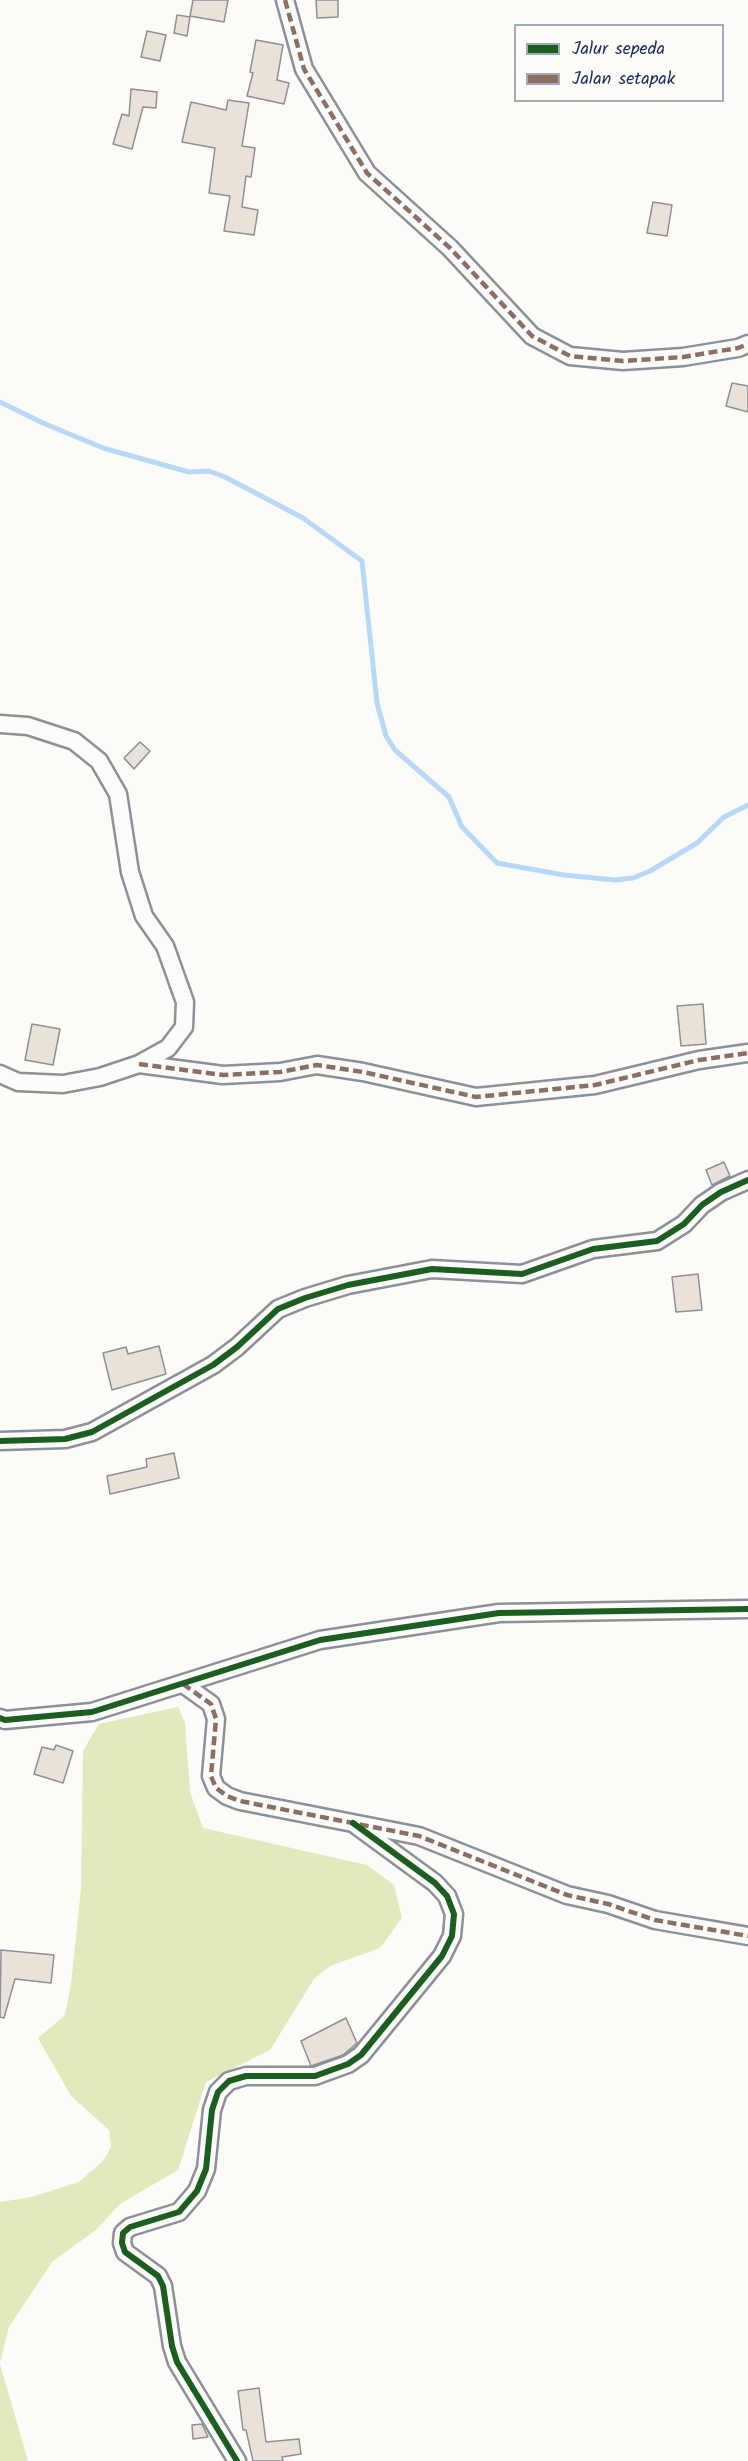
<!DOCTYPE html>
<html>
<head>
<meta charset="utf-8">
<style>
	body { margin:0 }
	#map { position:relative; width:748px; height:2461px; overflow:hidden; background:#fcfbf8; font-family:Kalam,sans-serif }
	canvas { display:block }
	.legend { position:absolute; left:514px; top:24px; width:210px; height:78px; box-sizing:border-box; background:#fdfcf7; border:2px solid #a3aaba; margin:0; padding:8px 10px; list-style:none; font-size:18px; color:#1b2f5e }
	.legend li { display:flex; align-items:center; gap:12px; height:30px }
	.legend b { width:30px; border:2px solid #a3aaba }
</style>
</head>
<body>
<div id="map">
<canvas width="748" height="2461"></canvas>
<ul class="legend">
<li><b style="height:8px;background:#1b5e20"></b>Jalur sepeda</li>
<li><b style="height:8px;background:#8d6e63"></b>Jalan setapak</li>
</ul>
</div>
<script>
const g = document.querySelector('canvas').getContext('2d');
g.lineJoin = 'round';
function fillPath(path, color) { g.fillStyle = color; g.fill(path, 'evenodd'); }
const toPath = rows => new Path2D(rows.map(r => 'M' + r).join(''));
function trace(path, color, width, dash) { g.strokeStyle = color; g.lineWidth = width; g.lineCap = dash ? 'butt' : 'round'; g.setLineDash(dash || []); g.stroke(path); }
const green = toPath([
	[178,1707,185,1722,190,1792,203,1828,367,1865,394,1885,402,1918,380,1948,330,1966,314,1979,270,2050,206,2082,178,2170,120,2204,96,2230,53,2261,9,2327,0,2362,0,2202,31,2197,79,2182,103,2161,111,2147,109,2130,71,2096,38,2038,65,2015,71,1984,81,1889,83,1751,99,1724],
	[0,2364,28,2461,0,2461]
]);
const stream = toPath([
	[0,402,43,423,103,448,189,472,209,471,225,477,303,518,362,561,377,703,386,736,395,750,449,797,462,827,497,863,564,875,615,880,633,878,650,871,697,843,724,817,748,805]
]);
const building = toPath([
	[193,0,228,0,224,22,190,16,193,0],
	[316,0,338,0,338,17,317,18,316,0],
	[177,15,190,17,187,36,174,33,177,15],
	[147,31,166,35,160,61,141,57,147,31],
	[256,40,283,45,277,80,289,83,284,104,247,96,253,73,250,72,256,40],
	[131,89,157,92,156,108,143,107,132,149,113,144,122,114,129,116,131,89],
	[228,100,249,103,242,146,255,148,251,177,246,176,242,207,258,210,254,235,224,231,230,196,209,193,215,148,182,142,191,102,226,110,228,100],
	[653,202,672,205,667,236,647,233,653,202],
	[732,383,748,386,748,412,726,406,732,383],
	[140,742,150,751,134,769,124,758,140,742],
	[703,1004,706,1044,681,1046,677,1006,703,1004],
	[32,1024,60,1029,53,1065,25,1060,32,1024],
	[724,1162,730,1176,712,1185,706,1170,724,1162],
	[698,1274,702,1310,676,1312,672,1277,698,1274],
	[159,1346,166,1374,112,1390,103,1353,126,1347,128,1354,159,1346],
	[174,1453,179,1478,110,1494,107,1476,147,1467,146,1459,174,1453],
	[56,1745,73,1751,63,1783,34,1774,42,1747,54,1750,56,1745],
	[1,1950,54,1955,51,1983,15,1979,4,2018,0,2017,1,1950],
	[346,2018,357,2043,343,2055,311,2066,301,2041,346,2018],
	[259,2388,266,2442,299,2439,301,2454,282,2457,283,2461,253,2461,246,2430,243,2430,238,2391,259,2388],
	[202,2424,208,2437,193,2439,192,2425,202,2424]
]);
const minor = toPath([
	[285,0,304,69,367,173,450,248,532,336,570,356,623,361,683,357,738,348,748,344],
	[0,724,28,726,74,741,99,761,118,794,130,872,144,916,165,946,185,1002,184,1027,168,1048,139,1064,100,1077,63,1084,18,1082,0,1074],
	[139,1064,223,1075,280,1072,317,1065,363,1072,476,1097,595,1085,699,1060,748,1053],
	[0,1441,65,1439,92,1432,213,1365,237,1347,278,1309,305,1298,348,1285,432,1269,522,1274,593,1249,657,1241,684,1224,702,1205,721,1192,748,1180],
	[183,1684,211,1704,216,1719,211,1776,216,1788,227,1796,240,1801,419,1836,567,1895,608,1904,655,1920,748,1936],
	[0,1718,5,1720,92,1712,320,1640,499,1613,748,1609],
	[237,2461,177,2362,172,2346,163,2286,158,2276,125,2252,122,2243,123,2233,130,2227,179,2212,197,2191,206,2169,212,2110,218,2092,229,2081,246,2076,315,2076,348,2064,361,2055,442,1956,452,1936,454,1914,447,1896,435,1883,353,1823]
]);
const quiet = toPath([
	[285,0,304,69,367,173,450,248,532,336,570,356,623,361,683,357,738,348,748,344],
	[139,1064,223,1075,280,1072,317,1065,363,1072,476,1097,595,1085,699,1060,748,1053],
	[183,1684,211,1704,216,1719,211,1776,216,1788,227,1796,240,1801,419,1836,567,1895,608,1904,655,1920,748,1936]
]);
const cycleway = toPath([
	[0,1441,65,1439,92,1432,213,1365,237,1347,278,1309,305,1298,348,1285,432,1269,522,1274,593,1249,657,1241,684,1224,702,1205,721,1192,748,1180],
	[0,1718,5,1720,92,1712,320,1640,499,1613,748,1609],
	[237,2461,177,2362,172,2346,163,2286,158,2276,125,2252,122,2243,123,2233,130,2227,179,2212,197,2191,206,2169,212,2110,218,2092,229,2081,246,2076,315,2076,348,2064,361,2055,442,1956,452,1936,454,1914,447,1896,435,1883,353,1823]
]);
fillPath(green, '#e3e9bd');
trace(stream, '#b7d9f7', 5);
fillPath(building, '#eae2d9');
trace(building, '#8c9097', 1.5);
trace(minor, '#8c9097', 21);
trace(minor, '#fbfbf9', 16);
trace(quiet, '#8d6e63', 4.5, [9, 4.5]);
trace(cycleway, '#1b5e20', 6);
</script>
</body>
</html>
